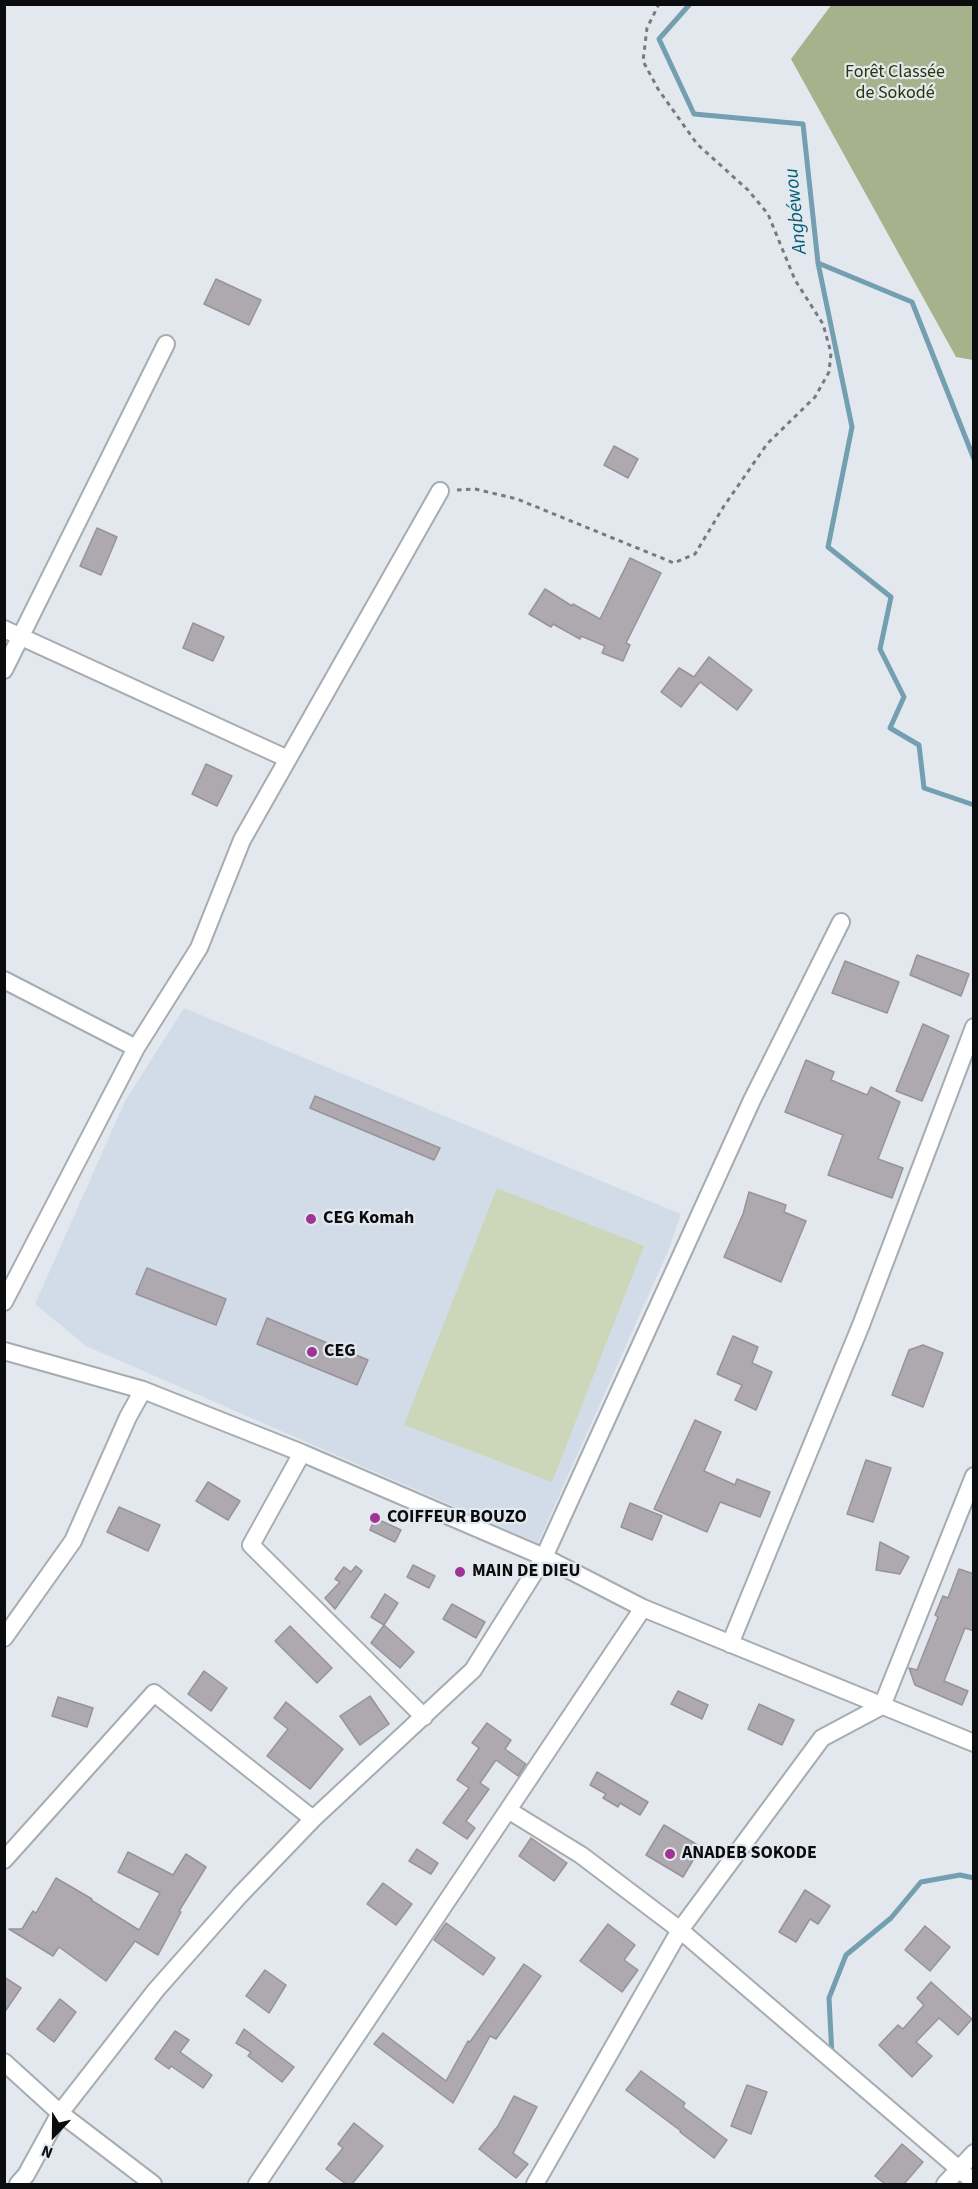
<!DOCTYPE html>
<html>
<head>
<meta charset="utf-8">
<style>
	body { margin:0 }
	#map { position:relative; width:978px; height:2189px; overflow:hidden; background:#e3e8ee; font-family:"Source Sans 3",sans-serif }
	canvas { display:block }
	.frame { position:absolute; inset:0; border:6px solid #0a0c0e; pointer-events:none }
	.north { position:absolute; left:24px; top:2105px; width:60px; height:60px; -webkit-text-stroke:4px #e3e8ee; paint-order:stroke; rotate:202deg; font-size:16px; font-weight:700; line-height:24px; text-align:center; color:#0a0c0e }
	.north::after { content:''; display:block; margin:auto; width:21px; height:27px; background:#0a0c0e; clip-path:polygon(50% 0,100% 100%,50% 72%,0 100%) }
</style>
</head>
<body>
<div id="map">
<canvas width="978" height="2189"></canvas>
<div class="frame"></div>
<div class="north">N</div>
</div>
<script>
const g = document.querySelector('canvas').getContext('2d');
g.lineJoin = 'round';
function fillPath(path, color) { g.fillStyle = color; g.fill(path, 'evenodd'); }
const toPath = rows => new Path2D(rows.map(r => 'M' + r).join(''));
function trace(path, color, width, dash) { g.strokeStyle = color; g.lineWidth = width; g.lineCap = dash ? 'butt' : 'round'; g.setLineDash(dash || []); g.stroke(path); }
function drawText(font, color, halo, rows, align = 'center') {
  g.font = font + ' "Source Sans 3",sans-serif'; g.lineWidth = 4.5; g.setLineDash([]); g.textBaseline = 'middle'; g.strokeStyle = halo; g.fillStyle = color; for (const [text, x, y, turn = 0] of rows) {
    g.save(); g.translate(x, y); g.rotate((+turn || 0) * Math.PI / 180); g.textAlign = isNaN(turn) ? turn : align; if (halo) g.strokeText(text, 0, 0); g.fillText(text, 0, 0); g.restore();
  }
}
const built = toPath([
	[184,1008,681,1214,669,1249,538,1543,86,1346,35,1304,125,1101]
]);
const green = toPath([
	[497,1188,644,1246,552,1482,404,1425]
]);
const forest = toPath([
	[832,4,973,5,973,360,956,357,791,59]
]);
const stream = toPath([
	[690,4,659,39,694,114,803,124,818,263,912,302,974,459],
	[818,263,852,427,828,547,891,597,880,649,904,697,890,728,919,745,924,788,974,805],
	[832,2056,829,1998,846,1955,891,1918,921,1882,960,1875,974,1878]
]);
const building = toPath([
	[216,279,261,300,249,325,204,304,216,279],
	[614,446,638,459,628,478,604,465,614,446],
	[97,528,117,537,101,575,80,566,97,528],
	[630,558,661,573,626,643,630,645,623,661,602,653,605,646,581,636,580,639,553,624,551,627,529,614,545,589,572,606,573,604,600,619,630,558],
	[193,623,224,637,213,661,183,648,193,623],
	[709,657,752,690,737,710,700,682,681,707,661,692,679,668,694,677,709,657],
	[206,764,232,776,217,806,192,794,206,764],
	[917,955,969,974,961,996,910,975,917,955],
	[845,961,899,982,887,1013,832,993,845,961],
	[923,1024,949,1036,922,1101,896,1091,923,1024],
	[806,1060,834,1072,831,1080,867,1095,871,1087,900,1102,878,1159,903,1168,892,1198,828,1175,843,1135,785,1112,806,1060],
	[315,1096,440,1148,434,1160,310,1108,315,1096],
	[749,1192,786,1205,784,1212,806,1221,781,1282,724,1257,743,1214,749,1192],
	[147,1268,226,1299,216,1325,136,1294,147,1268],
	[267,1318,368,1360,357,1385,257,1344,267,1318],
	[733,1336,758,1347,752,1363,772,1372,756,1410,735,1400,742,1385,717,1374,733,1336],
	[923,1345,943,1353,923,1407,892,1395,909,1350,923,1345],
	[695,1420,721,1432,704,1471,735,1485,737,1479,770,1492,760,1517,720,1502,707,1532,654,1509,695,1420],
	[866,1460,891,1468,873,1522,847,1514,866,1460],
	[208,1482,240,1501,228,1520,196,1501,208,1482],
	[630,1503,662,1516,652,1540,621,1527,630,1503],
	[119,1507,160,1525,148,1551,107,1532,119,1507],
	[375,1518,401,1530,395,1542,370,1530,375,1518],
	[880,1542,909,1557,900,1574,876,1570,880,1542],
	[413,1565,435,1576,429,1588,407,1577,413,1565],
	[356,1566,362,1571,335,1609,325,1598,340,1582,335,1579,344,1567,351,1572,356,1566],
	[959,1569,974,1574,974,1631,965,1628,944,1681,968,1691,962,1705,915,1685,909,1668,917,1670,938,1617,935,1615,943,1596,948,1598,959,1569],
	[385,1594,398,1603,384,1625,371,1617,385,1594],
	[452,1604,485,1622,476,1638,443,1619,452,1604],
	[384,1625,414,1652,400,1668,371,1643,384,1625],
	[290,1626,332,1668,317,1683,275,1641,290,1626],
	[204,1671,227,1688,211,1711,188,1694,204,1671],
	[678,1691,708,1705,702,1719,671,1704,678,1691],
	[370,1696,389,1724,360,1745,340,1716,370,1696],
	[58,1697,93,1708,87,1727,52,1716,58,1697],
	[286,1702,343,1749,310,1789,267,1756,288,1729,274,1718,286,1702],
	[759,1704,794,1720,782,1745,748,1729,759,1704],
	[487,1723,511,1740,505,1749,526,1764,518,1776,496,1760,480,1783,489,1789,466,1821,475,1828,467,1839,443,1823,469,1788,457,1780,479,1748,472,1743,487,1723],
	[597,1772,648,1802,640,1815,620,1803,618,1807,603,1798,606,1794,590,1785,597,1772],
	[664,1825,701,1847,683,1877,646,1855,664,1825],
	[531,1838,567,1863,554,1881,519,1856,531,1838],
	[417,1849,438,1863,431,1874,409,1861,417,1849],
	[128,1852,173,1875,186,1854,206,1867,179,1911,181,1912,158,1955,135,1941,106,1981,59,1947,53,1956,9,1929,22,1929,33,1911,36,1913,56,1878,92,1899,91,1900,139,1930,160,1893,118,1872,128,1852],
	[383,1883,412,1904,396,1925,367,1904,383,1883],
	[805,1890,830,1906,818,1924,810,1919,796,1942,779,1932,805,1890],
	[446,1923,495,1958,483,1975,434,1940,446,1923],
	[608,1924,635,1945,624,1960,638,1970,622,1992,580,1961,608,1924],
	[925,1926,950,1947,930,1971,905,1950,925,1926],
	[524,1964,541,1976,496,2039,490,2036,453,2103,374,2044,383,2033,446,2081,468,2041,470,2042,524,1964],
	[265,1970,286,1985,269,2013,246,1996,265,1970],
	[4,1977,21,1988,4,2013,4,1977],
	[931,1982,972,2019,958,2035,939,2018,916,2042,932,2056,912,2077,879,2045,898,2025,903,2029,924,2005,917,1998,931,1982],
	[60,1999,76,2012,54,2042,37,2029,60,1999],
	[244,2029,294,2067,282,2082,248,2056,251,2052,236,2043,244,2029],
	[175,2031,189,2040,180,2052,212,2075,203,2088,171,2066,169,2069,155,2059,175,2031],
	[641,2071,685,2103,683,2107,727,2140,714,2158,680,2132,681,2131,626,2090,641,2071],
	[747,2085,767,2092,751,2134,731,2126,747,2085],
	[514,2096,537,2107,513,2153,528,2164,516,2178,479,2149,498,2126,514,2096],
	[354,2123,383,2146,352,2184,346,2184,326,2169,343,2148,338,2144,354,2123],
	[902,2144,923,2162,904,2184,885,2184,875,2176,902,2144]
]);
const path = toPath([
	[457,490,475,489,517,499,674,563,695,554,724,506,767,444,815,397,829,372,831,353,823,324,795,280,768,214,748,190,697,144,658,89,643,61,647,28,659,4]
]);
const street = toPath([
	[4,629,288,759],
	[4,670,166,344],
	[4,980,136,1048],
	[4,1302,136,1048,199,948,242,840,440,491],
	[4,1351,143,1390,302,1453,544,1557,643,1608,974,1743],
	[302,1453,251,1545,424,1717],
	[643,1608,508,1810,581,1855,680,1930,974,2182],
	[4,1638,73,1541,128,1417,143,1390],
	[730,1644,861,1325,974,1027],
	[4,1860,154,1693,313,1819],
	[4,2062,60,2113,153,2184],
	[18,2184,26,2175,60,2113,156,1990,240,1895,313,1819,473,1670,544,1557,752,1100,841,922],
	[257,2184,508,1810],
	[535,2184,680,1930,822,1738,882,1706,974,1476],
	[945,2184,974,2153]
]);
const markers = [
	[311,1219,6,"#a03494"],
	[312,1352,6,"#a03494"],
	[375,1518,6,"#a03494"],
	[460,1572,6,"#a03494"],
	[670,1854,6,"#a03494"]
];
const parkNames = [
	["Forêt Classée",895,73],
	["de Sokodé",895,94]
];
const poiNames = [
	["CEG Komah",323,1219],
	["CEG",324,1352],
	["COIFFEUR BOUZO",387,1518],
	["MAIN DE DIEU",472,1572],
	["ANADEB SOKODE",682,1854]
];
const waterNames = [
	["Angbéwou",797,211,-96]
];
fillPath(built, '#d2dce9');
fillPath(green, '#ccd6b8');
fillPath(forest, '#a6b28c');
trace(stream, '#739fb0', 5);
fillPath(building, '#aea9ae');
trace(building, '#989398', 1.5);
trace(street, '#a7acb1', 20);
trace(path, '#777b7f', 3, [4.5, 4.5]);
trace(street, '#fff', 16);
for (const [x, y, r, color] of markers) { const dot = new Path2D(); dot.arc(x, y, r, 0, 2 * Math.PI); g.fillStyle = color; g.fill(dot); trace(dot, '#e3e8ee', 2); }
drawText('18px', '#2a3406', '#e3e8ee', parkNames);
drawText('bold 18px', '#0a0c0e', '#e3e8ee', poiNames, 'left');
drawText('italic 20px', '#025d77', '#e3e8ee', waterNames);
</script>
</body>
</html>
